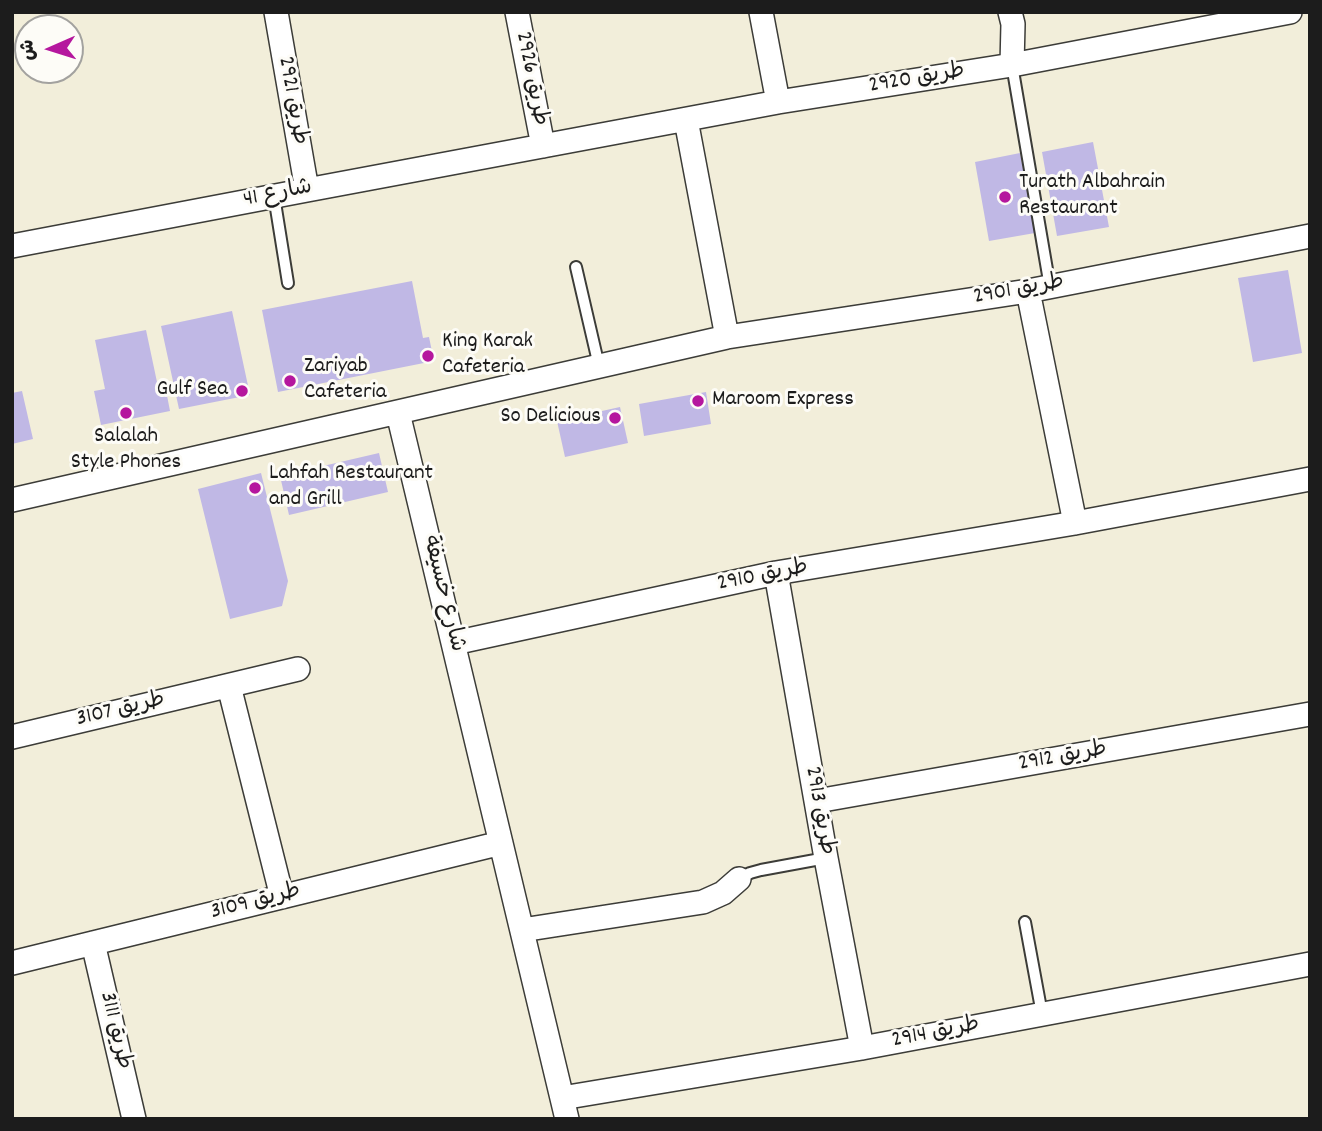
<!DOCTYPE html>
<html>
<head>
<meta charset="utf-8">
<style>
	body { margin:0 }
	#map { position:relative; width:1322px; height:1131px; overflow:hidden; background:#f2eeda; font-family:Dekko,"Playpen Sans Arabic",sans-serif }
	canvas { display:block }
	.frame { position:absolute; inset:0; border:14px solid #1c1c1c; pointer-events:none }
	.north { position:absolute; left:14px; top:14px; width:70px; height:70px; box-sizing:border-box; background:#fdfcf7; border:2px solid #a3a29f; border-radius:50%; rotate:267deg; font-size:19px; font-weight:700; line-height:28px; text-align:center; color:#1c1c1c }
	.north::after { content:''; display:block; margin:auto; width:24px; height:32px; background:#b5179e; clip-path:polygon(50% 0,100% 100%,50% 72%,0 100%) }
</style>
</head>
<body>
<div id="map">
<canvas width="1322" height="1131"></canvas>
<div class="frame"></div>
<div class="north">ش</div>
</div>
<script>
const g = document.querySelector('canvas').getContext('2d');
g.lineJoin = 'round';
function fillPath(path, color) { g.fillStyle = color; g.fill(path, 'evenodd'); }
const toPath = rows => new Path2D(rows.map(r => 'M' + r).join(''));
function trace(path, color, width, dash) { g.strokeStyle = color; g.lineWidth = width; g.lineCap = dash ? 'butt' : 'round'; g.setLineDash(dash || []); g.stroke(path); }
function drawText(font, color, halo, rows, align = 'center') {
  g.font = font + ' Dekko,"Playpen Sans Arabic",sans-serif'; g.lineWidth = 6; g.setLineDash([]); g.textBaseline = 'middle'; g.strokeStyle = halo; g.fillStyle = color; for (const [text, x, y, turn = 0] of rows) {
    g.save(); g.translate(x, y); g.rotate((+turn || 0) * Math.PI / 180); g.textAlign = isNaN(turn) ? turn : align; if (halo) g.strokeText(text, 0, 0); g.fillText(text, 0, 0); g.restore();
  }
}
const building = toPath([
	[1093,142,1109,227,1057,236,1042,152],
	[1020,153,1035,233,989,241,975,162],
	[1288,270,1302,353,1253,362,1238,278],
	[412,281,423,338,429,337,434,361,278,392,262,310],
	[232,311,250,395,179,409,161,326],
	[146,330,157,382,164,380,170,411,101,425,94,391,105,389,95,340],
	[22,391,33,439,12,444,12,393],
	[706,392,711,424,644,436,639,404],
	[620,407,628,443,565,457,557,421],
	[379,453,388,492,289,515,280,476],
	[261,473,288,581,282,606,230,619,198,489]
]);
const service = toPath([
	[1012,65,1050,287],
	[274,196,288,283],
	[576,267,599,366],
	[739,879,750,873,761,870,826,858],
	[1025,922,1042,1014]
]);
const minor = toPath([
	[276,12,307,190],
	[517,12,543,146],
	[761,12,778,102],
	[1010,12,1013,24,1012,65],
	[686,120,727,337],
	[12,246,307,190,778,102,1012,65,1290,12],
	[1028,291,1075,523],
	[398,413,567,1119],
	[12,500,727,337,1028,291,1310,236],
	[776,573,826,858,862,1048],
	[454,643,776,573,1075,523,1310,479],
	[229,686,282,897],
	[12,737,298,669],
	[817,801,1310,714],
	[522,930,703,902,723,893,739,879],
	[93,943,134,1119],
	[12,963,501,843],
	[562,1098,862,1048,1310,964]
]);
const markers = [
	[1005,197,7,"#b5179e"],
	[428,356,7,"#b5179e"],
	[290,381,7,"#b5179e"],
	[242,391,7,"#b5179e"],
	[698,401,7,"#b5179e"],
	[126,413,7,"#b5179e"],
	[615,418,7,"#b5179e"],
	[255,488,7,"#b5179e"]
];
const streetNames = [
	["طريق 2926",530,79,79],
	["طريق 2920",917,80,-9],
	["طريق 2921",291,101,80],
	["شارع 41",278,195,-11],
	["طريق 2901",1019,291,-10],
	["طريق 2910",763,577,-11],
	["شارع خسيفة",442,594,76],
	["طريق 3107",121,711,-13],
	["طريق 2912",1063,758,-10],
	["طريق 2913",818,811,80],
	["طريق 3109",256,903,-14],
	["طريق 3111",114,1031,77],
	["طريق 2914",936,1034,-11]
];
const poiNames = [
	["Turath Albahrain",1019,184],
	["Restaurant",1019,210],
	["King Karak",442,343],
	["Cafeteria",442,369],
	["Zariyab",304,368],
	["Cafeteria",304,394],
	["Gulf Sea",228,391,"right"],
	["Maroom Express",712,401],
	["So Delicious",601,418,"right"],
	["Salalah",126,438,"center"],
	["Style Phones",126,464,"center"],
	["Lahfah Restaurant",269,475],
	["and Grill",269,501]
];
fillPath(building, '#c0b8e5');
trace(service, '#3c3c38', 14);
trace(minor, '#3c3c38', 26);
trace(service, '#fff', 10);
trace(minor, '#fff', 23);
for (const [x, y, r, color] of markers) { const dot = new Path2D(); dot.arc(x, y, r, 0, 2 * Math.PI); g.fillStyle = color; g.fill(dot); trace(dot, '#fdfcf7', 2.5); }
drawText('23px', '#1c1c1c', '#fdfcf7', streetNames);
drawText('23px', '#1c1c1c', '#fdfcf7', poiNames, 'left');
</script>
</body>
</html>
